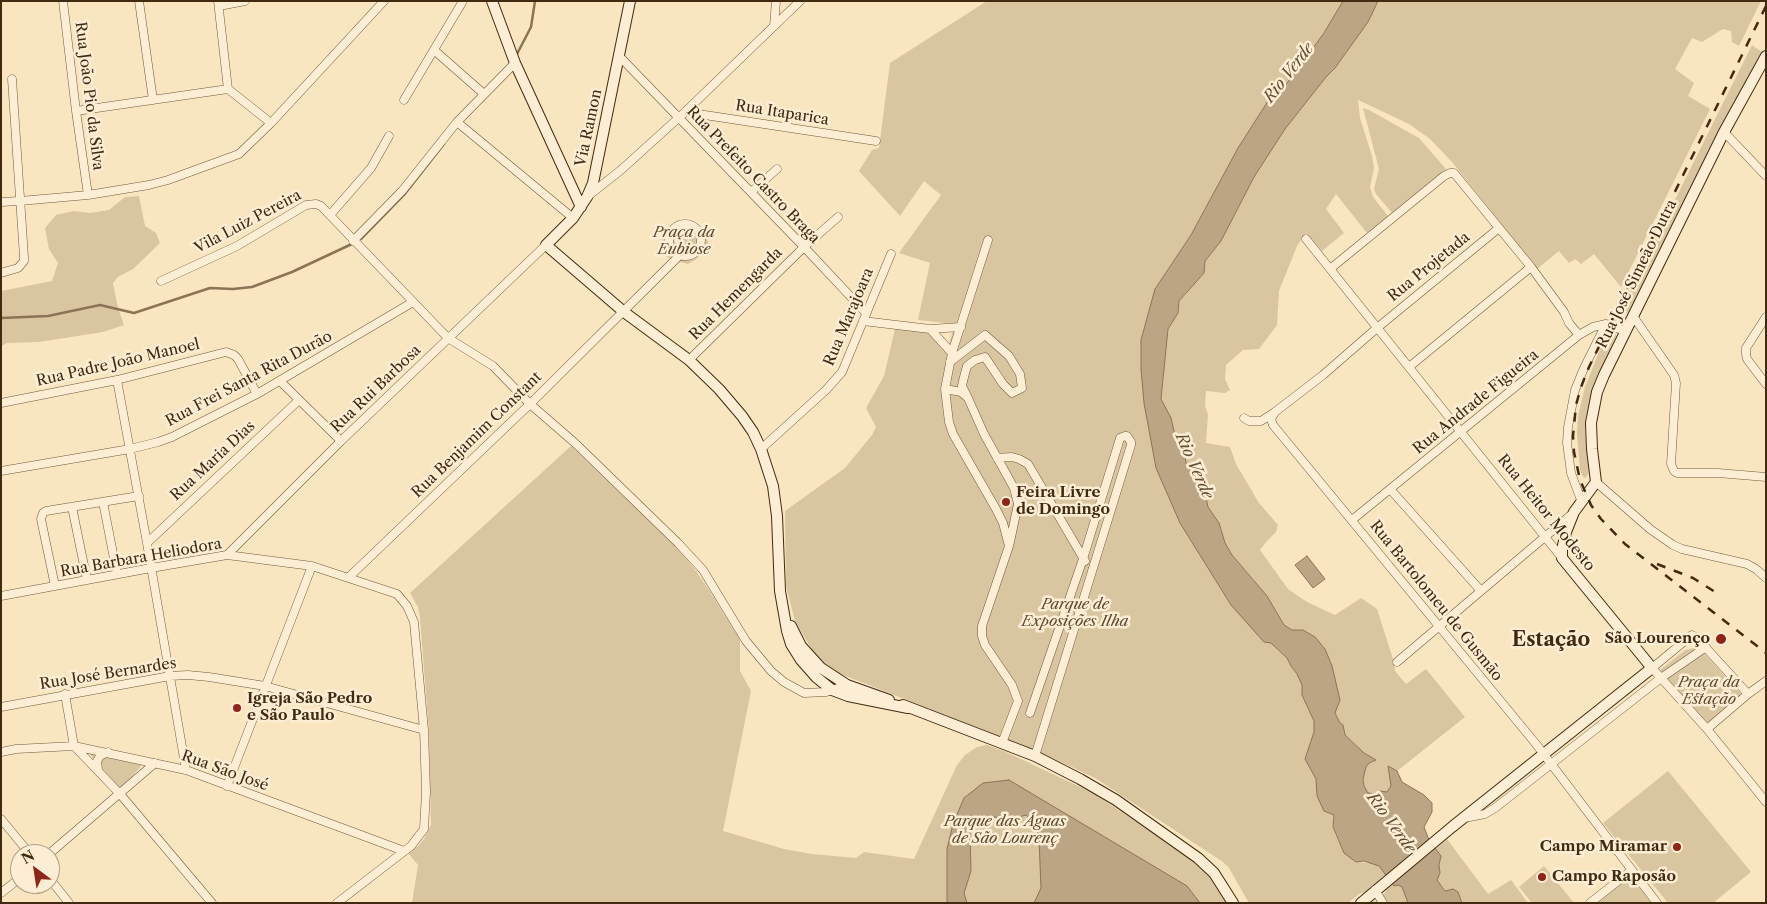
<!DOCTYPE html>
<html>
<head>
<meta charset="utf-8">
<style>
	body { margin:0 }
	#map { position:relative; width:1767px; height:904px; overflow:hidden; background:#f9e5bf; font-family:"Libre Caslon Text",serif }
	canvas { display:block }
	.frame { position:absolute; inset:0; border:2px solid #422a10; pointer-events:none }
	.north { position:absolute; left:10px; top:844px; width:50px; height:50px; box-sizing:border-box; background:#fbeed5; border:1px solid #b1a086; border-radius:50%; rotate:329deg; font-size:14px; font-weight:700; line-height:20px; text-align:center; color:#422a10 }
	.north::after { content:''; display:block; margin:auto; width:18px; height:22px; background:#8f2418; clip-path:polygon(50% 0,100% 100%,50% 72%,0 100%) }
</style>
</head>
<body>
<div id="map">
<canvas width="1767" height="904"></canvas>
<div class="frame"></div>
<div class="north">N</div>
</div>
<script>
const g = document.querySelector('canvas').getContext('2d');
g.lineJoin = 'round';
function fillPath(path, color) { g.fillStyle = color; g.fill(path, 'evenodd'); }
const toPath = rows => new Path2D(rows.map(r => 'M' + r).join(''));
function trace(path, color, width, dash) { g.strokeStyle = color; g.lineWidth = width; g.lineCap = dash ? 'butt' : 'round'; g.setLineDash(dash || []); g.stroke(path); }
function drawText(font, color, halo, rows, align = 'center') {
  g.font = font + ' "Libre Caslon Text",serif'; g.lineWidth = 5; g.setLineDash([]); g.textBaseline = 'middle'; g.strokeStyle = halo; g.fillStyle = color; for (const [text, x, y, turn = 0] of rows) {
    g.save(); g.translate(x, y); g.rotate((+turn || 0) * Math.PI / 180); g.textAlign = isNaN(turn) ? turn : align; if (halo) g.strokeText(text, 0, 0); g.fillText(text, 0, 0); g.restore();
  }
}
const green = toPath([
	[987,1,1343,1,1324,33,1274,99,1268,101,1238,148,1191,235,1155,289,1153,454,1156,468,1180,523,1231,605,1287,658,1291,666,1297,674,1302,685,1302,695,1314,721,1314,732,1305,759,1316,779,1317,796,1334,815,1333,827,1336,836,1356,862,1372,863,1379,866,1387,875,1368,891,1359,894,1348,903,1249,903,1229,868,1223,862,1095,778,1044,754,833,671,823,664,812,650,795,621,786,586,785,511,845,468,872,435,876,427,866,408,884,376,895,329,929,331,939,341,946,353,955,324,918,320,930,263,899,253,941,195,924,181,900,216,859,171,872,150,879,148,890,63],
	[1378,1,1761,1,1739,46,1732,42,1731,31,1723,29,1702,42,1692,38,1675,69,1694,83,1688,96,1710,109,1621,287,1594,254,1581,264,1575,259,1569,263,1559,251,1537,269,1452,162,1430,139,1409,124,1358,100,1360,118,1372,156,1374,168,1370,187,1373,197,1388,216,1367,233,1336,194,1326,209,1344,233,1322,251,1306,233,1297,246,1279,291,1277,325,1259,349,1243,350,1226,365,1225,379,1230,390,1225,393,1206,391,1205,407,1208,414,1206,443,1230,447,1236,464,1259,503,1278,525,1276,532,1266,542,1260,550,1288,589,1307,602,1335,615,1361,598,1377,609,1393,659,1395,671,1406,684,1426,669,1465,717,1397,771,1389,767,1391,786,1387,792,1376,794,1368,793,1364,786,1363,779,1366,766,1369,763,1376,760,1364,753,1345,735,1343,725,1340,723,1335,713,1325,649,1315,637,1303,630,1291,630,1284,625,1267,596,1232,555,1225,543,1219,523,1208,507,1206,497,1186,463,1185,456,1176,440,1171,418,1161,400,1168,329,1178,313,1179,302,1203,273,1205,261,1221,241,1254,177,1285,129,1326,77,1335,68,1368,22],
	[1752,45,1762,52,1639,294,1628,312,1614,322],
	[1363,108,1369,110,1419,138,1446,169,1392,213,1376,194,1374,189,1379,169],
	[139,196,145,226,156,233,160,243,133,269,118,277,113,283,118,308,124,325,103,332,39,342,7,343,1,346,1,291,52,281,58,263,49,249,45,228,56,215,74,211,90,213,109,210,125,197],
	[681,221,696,224,706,232,708,243,704,253,695,260,688,264,672,260,664,255,662,246,661,237,665,231,675,222],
	[1610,330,1613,330,1616,332,1616,336,1593,388,1586,416,1585,431,1589,471,1588,475,1585,478,1582,475,1580,470,1577,433,1578,416,1585,387,1607,332],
	[571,446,675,546,693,567,709,590,740,640,740,671,751,691,723,831,784,849,812,854,856,858,864,852,914,859,957,765,965,755,977,747,987,745,1006,752,1093,793,1201,865,1211,874,1229,903,412,903,418,865,408,853,418,846,424,839,431,825,429,732,420,618,418,607,410,593],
	[1694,648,1701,650,1742,695,1708,724,1660,670,1685,650],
	[87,751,145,761,121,790],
	[1668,771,1751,872,1713,903,1668,903,1603,823],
	[1447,839,1488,894,1511,880,1528,903,1462,903,1460,897,1446,891,1437,880,1440,873,1439,865,1441,856,1435,849],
	[1544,866,1574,903,1532,903,1519,887],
	[1630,876,1651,903,1598,903],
	[1392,884,1394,886,1398,885,1402,887,1408,903,1373,903,1386,892,1385,890]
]);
const water = toPath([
	[1343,1,1378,1,1368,22,1335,68,1326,77,1285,129,1254,177,1221,241,1205,261,1204,273,1179,301,1178,313,1168,329,1161,399,1171,418,1176,440,1185,456,1186,463,1206,497,1208,507,1219,523,1225,543,1232,555,1267,596,1284,625,1292,630,1303,630,1315,637,1325,649,1332,666,1340,700,1335,713,1340,723,1343,725,1345,735,1364,753,1376,760,1369,763,1366,767,1363,779,1364,786,1368,793,1376,794,1380,791,1387,792,1391,786,1388,766,1397,771,1402,782,1424,795,1432,803,1432,812,1424,827,1429,840,1441,856,1439,865,1440,873,1437,880,1445,891,1453,889,1458,892,1462,903,1408,903,1402,887,1398,885,1394,886,1379,866,1364,861,1356,862,1344,853,1333,827,1334,815,1324,811,1317,796,1316,779,1305,759,1314,732,1314,721,1302,695,1302,685,1297,674,1291,666,1287,658,1271,643,1264,642,1231,605,1180,523,1156,468,1144,403,1141,369,1141,340,1155,289,1191,235,1238,148,1268,101,1275,99,1324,33,1343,1],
	[1307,556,1325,579,1313,588,1295,565,1307,556],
	[1009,780,1187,886,1200,903,1034,903,1041,888,1039,839,1035,824,1026,815,1012,819,994,817,977,823,970,832,971,871,964,893,967,903,947,903,947,849,953,824,964,798,983,783,1009,780]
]);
const stream = toPath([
	[517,54,531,27,535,1],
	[361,239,404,195,444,144],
	[1,318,48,316,100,305,134,313,210,288,233,289,252,287,292,272,354,243]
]);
const street = toPath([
	[63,1,76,111,88,195],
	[139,1,153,100],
	[218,1,228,89],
	[219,6,245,1],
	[774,26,776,1],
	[434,50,484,94],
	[620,57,804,247,866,313],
	[404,100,463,1],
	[76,111,228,89,271,123],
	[685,112,876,141],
	[457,122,573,218],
	[1724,132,1766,176],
	[751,192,777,169],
	[588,196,621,170,685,112,800,1],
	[1,202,20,201,88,195,149,185,168,180,239,154,271,123,384,1],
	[330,215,371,168,389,136],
	'669 240a16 16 0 1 1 32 0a16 16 0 1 1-32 0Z',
	[1499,228,1377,328,1323,375,1275,412,1271,419,1273,425,1536,744,1657,903],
	[1306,239,1562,558],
	[988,240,952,353,945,389,949,422,953,434,996,509,1003,523,1009,546,982,626,982,636,985,645,1012,685,1018,701,1002,743],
	[353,241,402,191,457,122,515,63],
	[1330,269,1444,176,1450,173,1454,173,1531,267,1564,312,1569,323,1579,335],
	[1,273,18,268,24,261,24,257,12,79],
	[161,281,237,246,306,205,316,204,321,206,448,338,493,366,530,404,575,443,678,543,703,570,746,641,771,671,784,682,804,693,826,692,847,685],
	[1633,316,1674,375,1676,383,1671,464,1674,471,1677,473,1718,473,1766,477],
	[1766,317,1746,348,1746,354,1747,359,1766,384],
	[863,321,930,329,961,327],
	[930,329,952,353],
	[689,360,804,247,838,217],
	[950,362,985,335,1009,356,1020,374,1022,388,1012,393,1003,384,985,357,975,360,967,366,963,381,962,386,968,398],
	[1409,367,1531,267],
	[117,380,147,543,186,770],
	[280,381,341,441],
	[945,389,961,392,968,398,984,434,1014,488,1018,504,1010,542],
	[1,403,117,380,226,352,234,355,238,359,257,394],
	[1244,418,1249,421,1261,421,1275,412],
	[761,449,826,390,842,372,891,254],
	[997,458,1012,457,1019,459,1028,464,1085,561],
	[1,471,130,449,158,442,172,437,257,394,413,302],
	[1596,482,1650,529,1673,545,1682,549,1747,564,1756,569,1766,578],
	[1390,489,1481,591],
	[1581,500,1571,473,1567,443,1568,427,1575,390,1584,368,1606,324],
	[103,502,117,574],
	[72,507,87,580],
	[1352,520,1579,335,1593,327,1606,324,1625,331],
	[147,543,299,400],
	[227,555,341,441,546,245],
	[349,577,530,404,680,255],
	[55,586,41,519,43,513,46,511,139,496],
	[1,596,151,568,227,555,312,566,397,594,407,606,414,622,424,730,426,792,424,829,411,846,337,903],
	[1397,662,1572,514],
	[65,694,74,746,120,794,212,903],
	[1748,694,1766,681],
	[1,707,170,676,188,675,209,677,265,686,424,730],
	[1030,713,1083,559,1118,445,1120,438,1125,436,1127,436,1131,442,1131,445,1035,756],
	[1707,729,1748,694,1697,638,1692,635,1652,668,1707,729,1766,802],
	[1,752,16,749,74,746,186,770,404,851],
	[98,770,97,761,100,756,108,752],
	[227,786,312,566],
	[1464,818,1485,814,1495,808,1661,678,1706,647],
	[1,819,30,854],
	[49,854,155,763],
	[50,879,69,903],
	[1375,890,1383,903],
	[1,893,20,878],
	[1590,903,1632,870]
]);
const secondary = toPath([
	[492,1,515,63,581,207],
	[630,1,593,183,587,197,573,218,546,245,624,312,689,360,719,389,742,416,753,432,761,449,773,486,777,516,780,591,787,631,791,644,801,660,816,677,832,690,848,696,908,708],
	[791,626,801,646,821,668,847,685,889,700],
	[903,705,1035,756,1080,779,1116,800,1198,858,1214,873,1233,903],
	[1361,903,1452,827,1652,668,1562,558,1562,550,1566,532,1574,512,1596,482,1592,449,1591,423,1597,392,1604,375,1724,132,1766,56]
]);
const rail = toPath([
	[1766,6,1589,367,1581,387,1576,405,1573,436,1574,452,1580,480,1591,505,1601,519,1625,544,1766,653],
	[1657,564,1693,578,1720,595]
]);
const markers = [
	[1006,502,5,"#8f2418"],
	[1721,639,6,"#8f2418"],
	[237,708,5,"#8f2418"],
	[1677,847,5,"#8f2418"],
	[1542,877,5,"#8f2418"]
];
const streetNames = [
	["Rua João Pio da Silva",89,96,83],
	["Rua Itaparica",782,113,9],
	["Via Ramon",589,128,-78],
	["Rua Prefeito Castro Braga",753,175,46],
	["Vila Luiz Pereira",248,222,-28],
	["Rua Projetada",1429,267,-39],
	["Rua José Simeão Dutra",1637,274,-64],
	["Rua Hemengarda",736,294,-45],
	["Rua Marajoara",849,317,-67],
	["Rua Padre João Manoel",118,363,-13],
	["Rua Frei Santa Rita Durão",249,379,-28],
	["Rua Rui Barbosa",376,389,-44],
	["Rua Andrade Figueira",1476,402,-39],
	["Rua Benjamim Constant",477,435,-44],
	["Rua Maria Dias",213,461,-43],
	["Rua Heitor Modesto",1546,513,51],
	["Rua Barbara Heliodora",141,558,-10],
	["Rua Bartolomeu de Gusmão",1436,601,51],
	["Rua José Bernardes",108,674,-9],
	["Rua São José",225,771,20]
];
const parkNames = [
	["Praça da",684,233],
	["Eubiose",684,250],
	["Parque de",1075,605],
	["Exposições Ilha",1075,622],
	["Praça da",1709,683],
	["Estação",1709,700],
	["Parque das Águas",1005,822],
	["de São Lourenç",1005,839]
];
const poiNames = [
	["Feira Livre",1016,493],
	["de Domingo",1016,510],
	["São Lourenço",1710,639,"right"],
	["Igreja São Pedro",247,699],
	["e São Paulo",247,716],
	["Campo Miramar",1667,847,"right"],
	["Campo Raposão",1552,877]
];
const waterNames = [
	["Rio Verde",1289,73,-52],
	["Rio Verde",1194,466,66],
	["Rio Verde",1391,823,54]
];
const districtNames = [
	["Estação",1551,640]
];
fillPath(green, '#dac5a1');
fillPath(water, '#bba584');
trace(water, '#8b7456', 1);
trace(stream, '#8b7456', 2.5);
trace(street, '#70593c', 9);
trace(secondary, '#422a10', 12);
trace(street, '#fbeed5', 8);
trace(secondary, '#fbeed5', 10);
trace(rail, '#422a10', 2.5, [9, 9]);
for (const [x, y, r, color] of markers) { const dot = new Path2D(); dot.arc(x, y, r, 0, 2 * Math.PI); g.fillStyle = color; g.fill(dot); trace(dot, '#fbeed5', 2); }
drawText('15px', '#422a10', '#fbeed5', streetNames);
drawText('italic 15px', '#60492d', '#fbeed5', parkNames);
drawText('bold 15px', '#422a10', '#fbeed5', poiNames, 'left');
drawText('italic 16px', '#664f33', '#fbeed5', waterNames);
drawText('bold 20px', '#422a10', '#fbeed5', districtNames);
</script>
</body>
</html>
